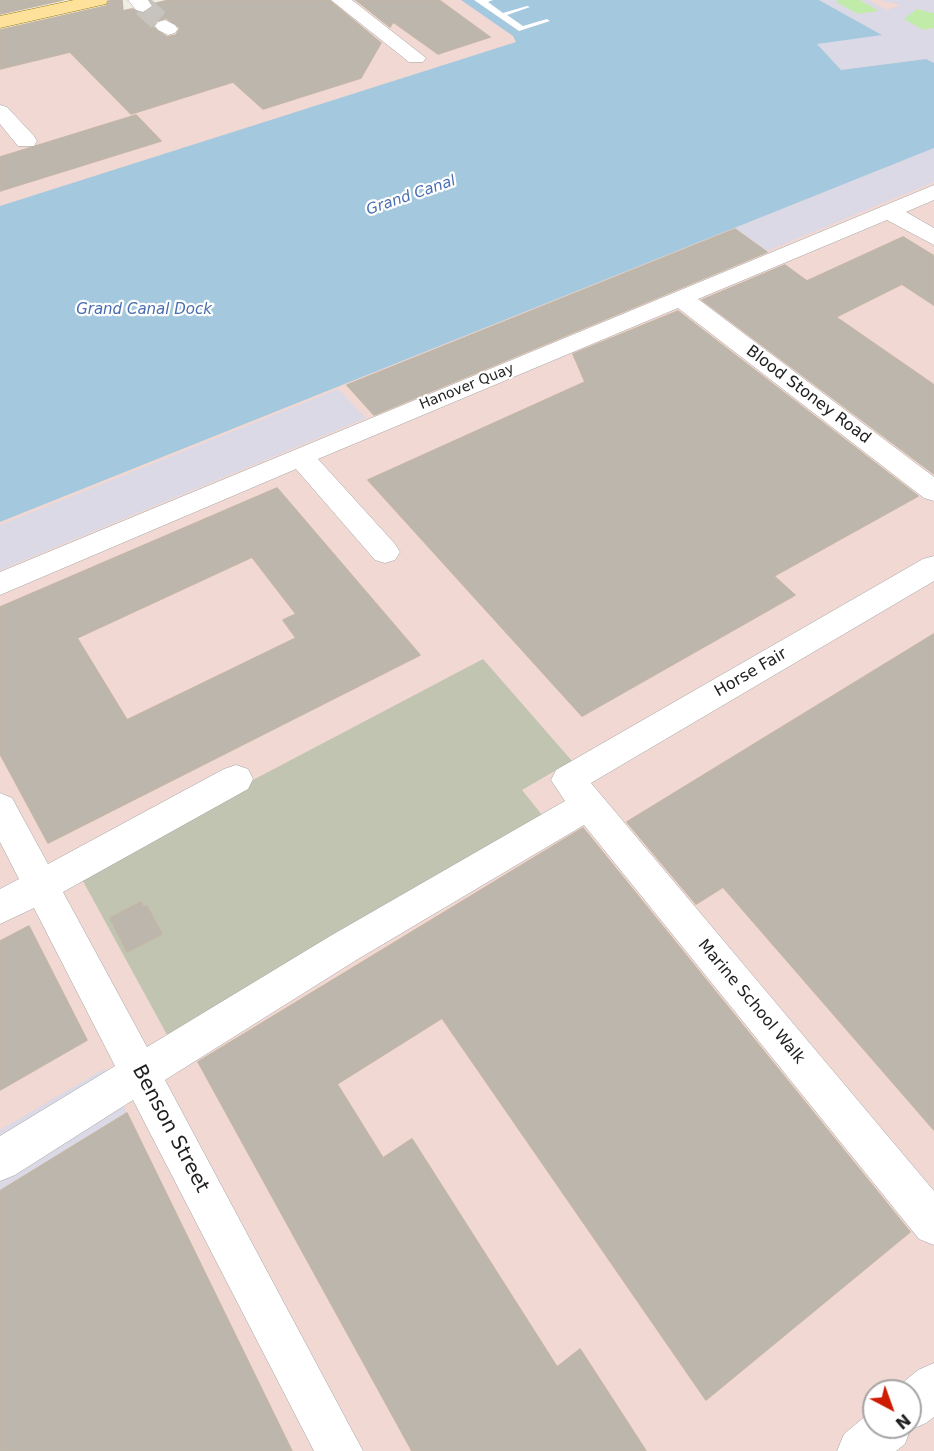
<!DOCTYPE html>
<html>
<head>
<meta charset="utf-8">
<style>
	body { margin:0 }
	#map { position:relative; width:934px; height:1451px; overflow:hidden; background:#f0ede4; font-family:"DejaVu Sans",sans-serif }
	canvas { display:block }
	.north { position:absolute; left:862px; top:1379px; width:60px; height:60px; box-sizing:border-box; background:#fff; border:2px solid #a5a5a5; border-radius:50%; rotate:139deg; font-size:16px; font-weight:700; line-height:24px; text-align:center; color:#1e1e1e }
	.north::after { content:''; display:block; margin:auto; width:21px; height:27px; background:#cd1c00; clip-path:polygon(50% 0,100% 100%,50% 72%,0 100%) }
</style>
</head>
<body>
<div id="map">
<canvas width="934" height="1451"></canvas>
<div class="north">N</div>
</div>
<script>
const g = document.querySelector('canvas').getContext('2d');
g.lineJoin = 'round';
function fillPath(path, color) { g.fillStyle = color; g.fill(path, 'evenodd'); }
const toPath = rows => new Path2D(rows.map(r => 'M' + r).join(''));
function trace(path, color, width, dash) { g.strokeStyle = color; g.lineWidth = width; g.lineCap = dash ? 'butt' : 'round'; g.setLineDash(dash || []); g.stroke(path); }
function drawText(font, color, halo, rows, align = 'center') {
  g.font = font + ' "DejaVu Sans",sans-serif'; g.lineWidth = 4.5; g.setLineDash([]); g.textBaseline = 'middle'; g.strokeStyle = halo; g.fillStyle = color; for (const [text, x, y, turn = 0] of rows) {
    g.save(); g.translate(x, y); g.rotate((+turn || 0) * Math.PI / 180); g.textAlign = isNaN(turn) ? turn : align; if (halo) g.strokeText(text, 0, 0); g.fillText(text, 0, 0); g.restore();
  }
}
const commercial = toPath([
	[165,0,934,0,934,1451,0,1451,0,39],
	[874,1391,910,1391,910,1427,874,1427]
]);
const construction = toPath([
	[483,659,572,761,522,790,546,820,171,1042,78,872]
]);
const grass = toPath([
	[838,0,860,0,880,11,858,14,835,2],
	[917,9,934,13,934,28,923,30,903,19]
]);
const plaza = toPath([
	[819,0,838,0,836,2,858,14,879,11,860,0,868,0,887,10,901,5,879,0,934,0,934,13,917,9,904,19,923,30,934,28,934,63,925,59,841,70,817,44,881,34],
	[934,148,934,182,767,251,735,228],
	[338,389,366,418,0,570,0,525],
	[104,1069,127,1113,0,1191,0,1130]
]);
const water = toPath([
	[461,0,819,0,882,35,817,44,841,70,926,59,934,63,934,148,0,522,0,206,516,42,513,36]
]);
const pier = toPath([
	[474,0,493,0,488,2,503,13,527,6,530,7,507,15,523,26,547,19,550,21,519,31]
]);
const building = toPath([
	[0,0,63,0,0,14,0,0],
	[110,0,122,0,123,11,132,9,142,14,153,8,153,4,169,0,329,0,381,43,361,78,263,109,233,82,131,114,70,52,0,69,0,30,106,6,110,0],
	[166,18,180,28,176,35,167,37,153,27,156,21,166,18],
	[356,0,439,0,490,37,438,54,393,22,390,27,356,0],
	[136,115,161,141,0,191,0,157,136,115],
	[735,229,767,252,374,415,347,385,735,229],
	[903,237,934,256,934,305,902,284,836,317,934,385,934,474,702,300,785,265,807,281,903,237],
	[678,311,918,496,774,576,795,595,582,716,368,480,585,382,573,354,678,311],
	[277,488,420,655,48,843,0,754,0,607,277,488],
	[252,557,296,614,283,620,296,638,127,720,77,638,252,557],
	[934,634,934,1130,723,887,696,904,627,822,934,634],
	[583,828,910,1232,706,1400,442,1018,337,1084,383,1158,412,1139,557,1367,580,1349,646,1451,412,1451,198,1062,583,828],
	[141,902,143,907,147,906,162,934,127,952,110,918,141,902],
	[29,926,87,1040,0,1090,0,941,29,926],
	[127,1113,292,1451,0,1451,0,1191,127,1113]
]);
const minorTunnel = toPath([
	[143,6,165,26]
]);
const minor = toPath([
	[128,0,148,0,152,6,143,12,136,10,128,0],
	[331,0,352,0,426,58,423,62,409,62,331,0],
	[165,20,175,25,178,29,175,33,168,35,158,30,155,26,158,22,165,20],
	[0,105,7,107,34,136,37,141,34,146,18,146,0,124,0,105],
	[934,185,934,200,906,212,934,228,934,245,887,220,698,299,934,477,934,501,924,498,678,308,318,459,395,544,400,552,395,560,385,563,375,560,296,469,0,595,0,572,934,185],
	[934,556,934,581,591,783,934,1191,934,1245,919,1239,584,825,358,959,165,1080,363,1451,314,1451,133,1100,15,1175,0,1181,0,1136,115,1066,34,908,0,924,0,889,19,879,0,842,0,793,12,798,48,864,224,769,236,765,248,769,253,779,248,789,63,892,147,1047,332,935,565,801,551,780,556,770,923,559,934,556],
	[934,1363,934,1417,926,1423,910,1430,905,1444,896,1451,837,1451,844,1434,874,1409,874,1427,910,1427,910,1391,893,1391,918,1370,934,1363]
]);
const major = toPath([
	[74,0,108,0,106,4,0,28,0,16,74,0]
]);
const farStreetnames = [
	["Hanover Quay",467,387,-22]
];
const farWaternames = [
	["Grand Canal",411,196,-19],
	["Grand Canal Dock",144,310]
];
const streetNames = [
	["Blood Stoney Road",808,395,37],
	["Horse Fair",751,673,-30],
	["Marine School Walk",751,1002,50]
];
const nearStreetnames = [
	["Benson Street",170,1129,62]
];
fillPath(commercial, '#f1d8d3');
fillPath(construction, '#c1c4b0');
fillPath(grass, '#c0eba9');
fillPath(plaza, '#dad9e5');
fillPath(water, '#a4c9de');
fillPath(pier, '#fff');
fillPath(building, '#bcb6ad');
trace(building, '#c2b6a6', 1.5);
trace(minorTunnel, '#c6c4bc', 21, [21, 10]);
trace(minor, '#a5a5a5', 1);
trace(major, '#997b00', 1);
fillPath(minor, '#fff');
fillPath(major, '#fee19b');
drawText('14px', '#1e1e1e', '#fff', farStreetnames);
drawText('italic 15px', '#496eb0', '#fff', farWaternames);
drawText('16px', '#1e1e1e', '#fff', streetNames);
drawText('20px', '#1e1e1e', '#fff', nearStreetnames);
</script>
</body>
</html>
